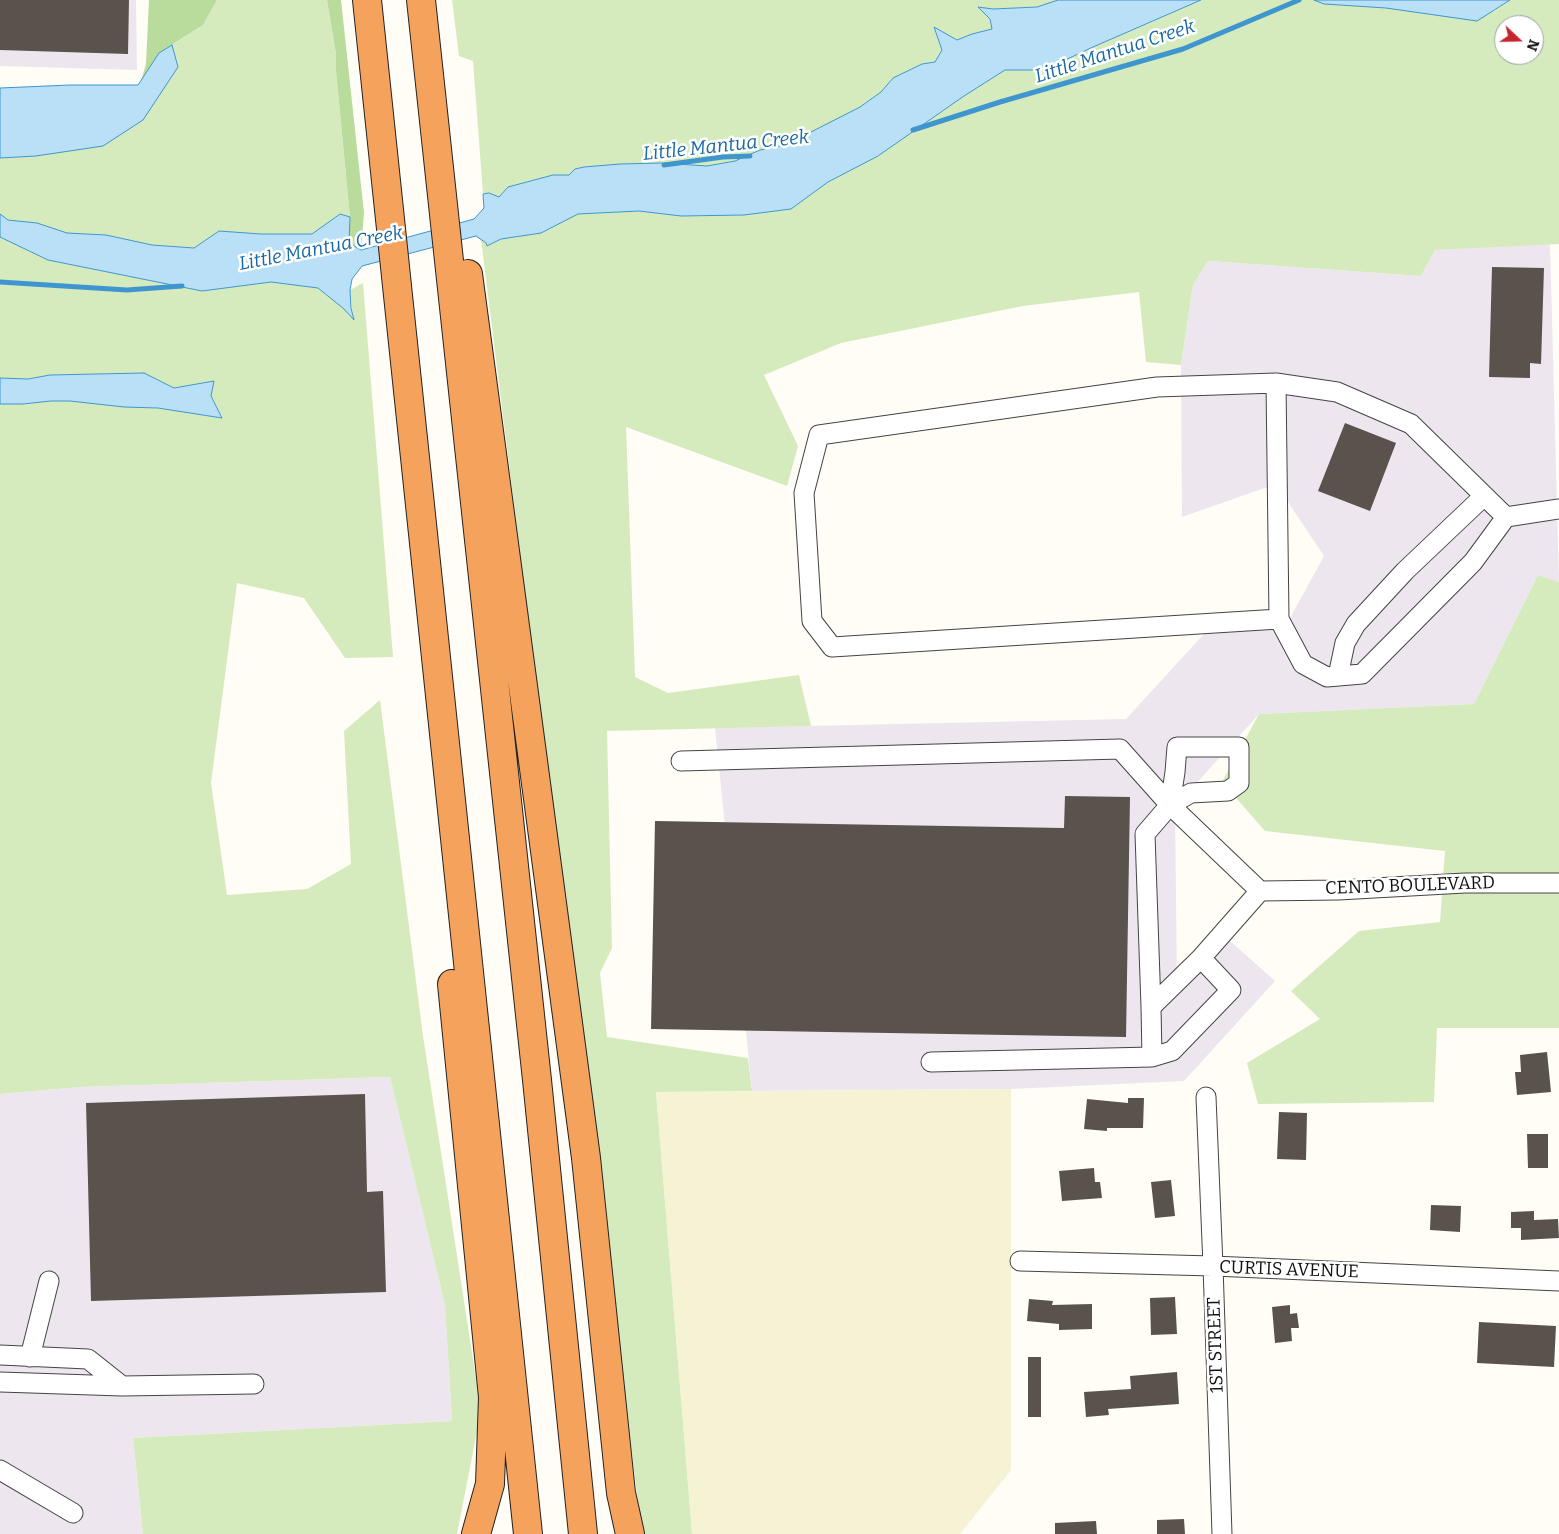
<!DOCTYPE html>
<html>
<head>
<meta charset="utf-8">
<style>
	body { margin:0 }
	#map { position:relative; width:1559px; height:1534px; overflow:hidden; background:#fffdf5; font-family:Bitter,serif }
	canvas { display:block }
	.north { position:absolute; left:1494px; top:15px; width:50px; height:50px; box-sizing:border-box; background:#fff; border:1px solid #a0a0a0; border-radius:50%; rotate:111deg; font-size:14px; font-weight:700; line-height:20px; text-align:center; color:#111 }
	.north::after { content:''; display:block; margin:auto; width:18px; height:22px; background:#c4262e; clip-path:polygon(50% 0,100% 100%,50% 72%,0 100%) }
</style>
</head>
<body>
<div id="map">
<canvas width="1559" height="1534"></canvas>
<div class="north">N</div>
</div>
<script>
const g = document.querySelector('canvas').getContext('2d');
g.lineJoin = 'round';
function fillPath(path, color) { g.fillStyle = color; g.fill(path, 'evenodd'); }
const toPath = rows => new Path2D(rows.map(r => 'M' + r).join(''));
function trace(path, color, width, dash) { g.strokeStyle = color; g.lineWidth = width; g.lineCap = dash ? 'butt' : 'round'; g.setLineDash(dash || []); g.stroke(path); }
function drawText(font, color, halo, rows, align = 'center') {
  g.font = font + ' Bitter,serif'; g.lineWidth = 5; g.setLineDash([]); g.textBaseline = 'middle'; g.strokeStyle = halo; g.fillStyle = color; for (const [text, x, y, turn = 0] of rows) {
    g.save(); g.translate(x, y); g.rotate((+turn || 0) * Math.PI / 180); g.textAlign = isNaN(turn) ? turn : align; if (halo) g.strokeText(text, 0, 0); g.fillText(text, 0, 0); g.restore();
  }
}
const industrial = toPath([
	[0,0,136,0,137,70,0,66],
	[1550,243,1559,582,1538,575,1474,704,1259,714,1175,807,1177,989,1228,939,1275,981,1184,1081,1011,1089,752,1091,715,728,1126,719,1204,634,1284,629,1324,556,1276,484,1182,517,1181,365,1193,285,1208,261,1421,276,1435,250],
	[390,1077,445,1305,452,1421,133,1438,143,1534,0,1534,0,1094,80,1087]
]);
const farmland = toPath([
	[1011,1089,1011,1470,960,1534,692,1534,656,1092]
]);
const green = toPath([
	[217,0,327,0,336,54,336,71,350,217,340,214,312,234,261,234,219,231,194,248,152,245,106,235,67,233,37,223,8,220,0,214,0,158,36,156,178,67,172,45,203,25],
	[452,0,1058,0,1037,7,993,9,979,7,990,19,992,29,972,34,957,40,934,28,942,50,935,62,922,64,893,78,881,92,860,107,811,132,794,143,760,150,735,161,707,166,662,163,584,167,576,169,569,175,553,175,508,187,499,197,489,193,483,194,473,61,459,56],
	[1202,0,1314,0,1324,4,1386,8,1494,11,1510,0,1559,0,1559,244,1435,250,1421,276,1208,261,1193,285,1181,365,1146,362,1139,292,1023,306,841,343,764,375,798,446,787,486,626,427,635,677,668,693,799,675,811,726,607,731,612,948,600,973,607,1037,748,1058,752,1091,656,1092,692,1534,642,1534,481,239,488,246,501,239,541,233,578,214,639,211,681,216,744,215,791,209,828,182,878,156,964,96,1005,70,1044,70,1093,47],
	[1504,25,1534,25,1534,55,1504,55],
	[0,237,48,260,202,291,271,282,318,288,344,309,353,319,350,290,363,283,393,657,345,658,304,598,237,583,211,783,227,895,307,889,351,864,344,731,380,700,423,1036,481,1411,457,1534,143,1534,133,1438,452,1421,445,1305,390,1077,80,1087,0,1094,0,404,23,404,51,401,70,401,108,405,158,408,222,417,211,396,214,381,174,388,144,373,50,375,28,379,0,378],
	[1538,575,1559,582,1559,1028,1437,1028,1434,1102,1258,1104,1247,1063,1320,1019,1291,991,1359,931,1440,922,1445,851,1265,831,1222,782,1259,714,1474,704]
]);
const forest = toPath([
	[149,0,217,0,203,25,159,53,141,81,146,64],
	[327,0,341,0,364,213,361,250,349,243,350,217,336,71,336,54]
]);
const water = toPath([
	[1058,0,1201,0,1093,47,1044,70,1005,70,964,96,878,156,828,182,791,209,744,215,681,216,639,211,578,214,541,233,501,239,487,246,486,243,476,236,362,266,352,279,350,290,351,308,354,320,344,309,318,288,271,282,202,291,48,260,0,237,0,214,8,220,37,223,67,233,106,235,152,245,194,248,219,231,261,234,312,234,340,214,350,217,349,243,361,250,474,219,484,208,483,194,489,193,499,197,508,187,553,175,569,175,575,169,584,167,620,164,662,163,707,166,735,161,760,150,794,143,811,132,860,107,881,92,893,78,922,64,935,62,942,50,934,27,957,40,972,34,992,29,990,19,978,7,993,9,1037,7,1058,0],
	[1314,0,1510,0,1477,21,1386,8,1324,4,1314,0],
	[172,45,178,67,143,120,103,146,36,156,0,158,0,88,70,85,138,85,159,53,172,45],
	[144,373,174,388,214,381,211,396,222,418,158,408,124,407,70,401,51,401,23,404,0,404,0,378,28,379,50,375,144,373]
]);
const stream = toPath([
	[913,130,1000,102,1183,49,1299,0],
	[664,165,723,157,750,156],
	[0,282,127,290,182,286]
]);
const building = toPath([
	[0,0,129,0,128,54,0,50],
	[1492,267,1544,268,1541,364,1530,363,1530,378,1489,377],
	[1345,423,1396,443,1370,511,1318,491],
	[1065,796,1130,797,1126,1037,651,1029,655,821,1064,828],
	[1547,1052,1551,1092,1517,1095,1515,1072,1521,1072,1520,1055],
	[365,1094,367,1192,383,1191,386,1292,91,1301,86,1103],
	[1128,1098,1144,1098,1143,1128,1107,1128,1107,1131,1084,1129,1087,1099,1128,1103],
	[1279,1112,1307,1113,1306,1160,1277,1159],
	[1527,1134,1548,1134,1548,1168,1528,1168],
	[1094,1168,1095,1182,1100,1182,1102,1198,1062,1201,1059,1171],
	[1171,1180,1175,1216,1155,1218,1151,1182],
	[1431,1205,1461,1206,1460,1232,1430,1230],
	[1534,1211,1534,1220,1558,1219,1559,1238,1521,1240,1521,1228,1511,1228,1511,1212],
	[1175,1297,1177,1334,1151,1335,1150,1298],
	[1029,1299,1053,1301,1052,1305,1092,1304,1092,1329,1059,1330,1059,1324,1027,1321],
	[1290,1305,1290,1314,1297,1313,1299,1328,1291,1328,1292,1341,1275,1343,1272,1307],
	[1479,1322,1556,1326,1554,1367,1477,1363],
	[1028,1357,1041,1357,1041,1417,1028,1417],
	[1177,1372,1179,1404,1108,1409,1109,1415,1086,1417,1084,1392,1131,1389,1130,1376],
	[1184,1519,1185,1534,1157,1534,1157,1520],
	[1096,1521,1097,1534,1055,1534,1055,1523]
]);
const minor = toPath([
	[1276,383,1157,387,819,435,804,493,812,621,832,647,1279,619],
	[1506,517,1411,424,1337,392,1276,383,1279,619,1303,664,1327,677,1362,674,1473,562,1506,517,1559,509],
	[1338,676,1345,643,1356,624,1405,571,1484,496],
	[681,761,1120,749,1170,805,1260,891],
	[1170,805,1175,772,1177,747,1239,747,1239,783,1228,791,1191,793,1170,805,1145,834,1151,1007,1201,958,1260,891],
	[1260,891,1338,890,1465,883,1559,883],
	[1152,1057,1172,1051,1231,990,1201,958],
	[931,1062,1152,1057,1151,1007],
	[1206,1097,1213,1266,1222,1534],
	[1020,1261,1213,1266,1559,1281],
	[0,1355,88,1359,122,1386],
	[30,1357,49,1281],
	[0,1382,122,1386,254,1384],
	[0,1470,73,1513]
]);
const highway = toPath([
	[367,0,528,1534],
	[421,0,537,1080,583,1534],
	[468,274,586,1158,621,1493,630,1534],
	[452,984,493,1397,490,1484,476,1534]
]);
const streetNames = [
	["CENTO BOULEVARD",1410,886,-2],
	["CURTIS AVENUE",1289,1270,2],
	["1ST STREET",1216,1345,-92]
];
const waterNames = [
	["Little Mantua Creek",1115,52,-18],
	["Little Mantua Creek",726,146,-6],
	["Little Mantua Creek",321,249,-11]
];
fillPath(industrial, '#eee6ef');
fillPath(farmland, '#f6f3d4');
fillPath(green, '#d5ebbd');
fillPath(forest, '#b9dc9c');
fillPath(water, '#b9e0f7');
trace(water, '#3f96cf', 1);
trace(stream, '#3f96cf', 5);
fillPath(building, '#5a524d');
trace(minor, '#444', 21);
trace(highway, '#222', 30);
trace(minor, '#fff', 19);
trace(highway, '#f5a25d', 28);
drawText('18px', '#111', '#fff', streetNames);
drawText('italic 19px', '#1768a6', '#fff', waterNames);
</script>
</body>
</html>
